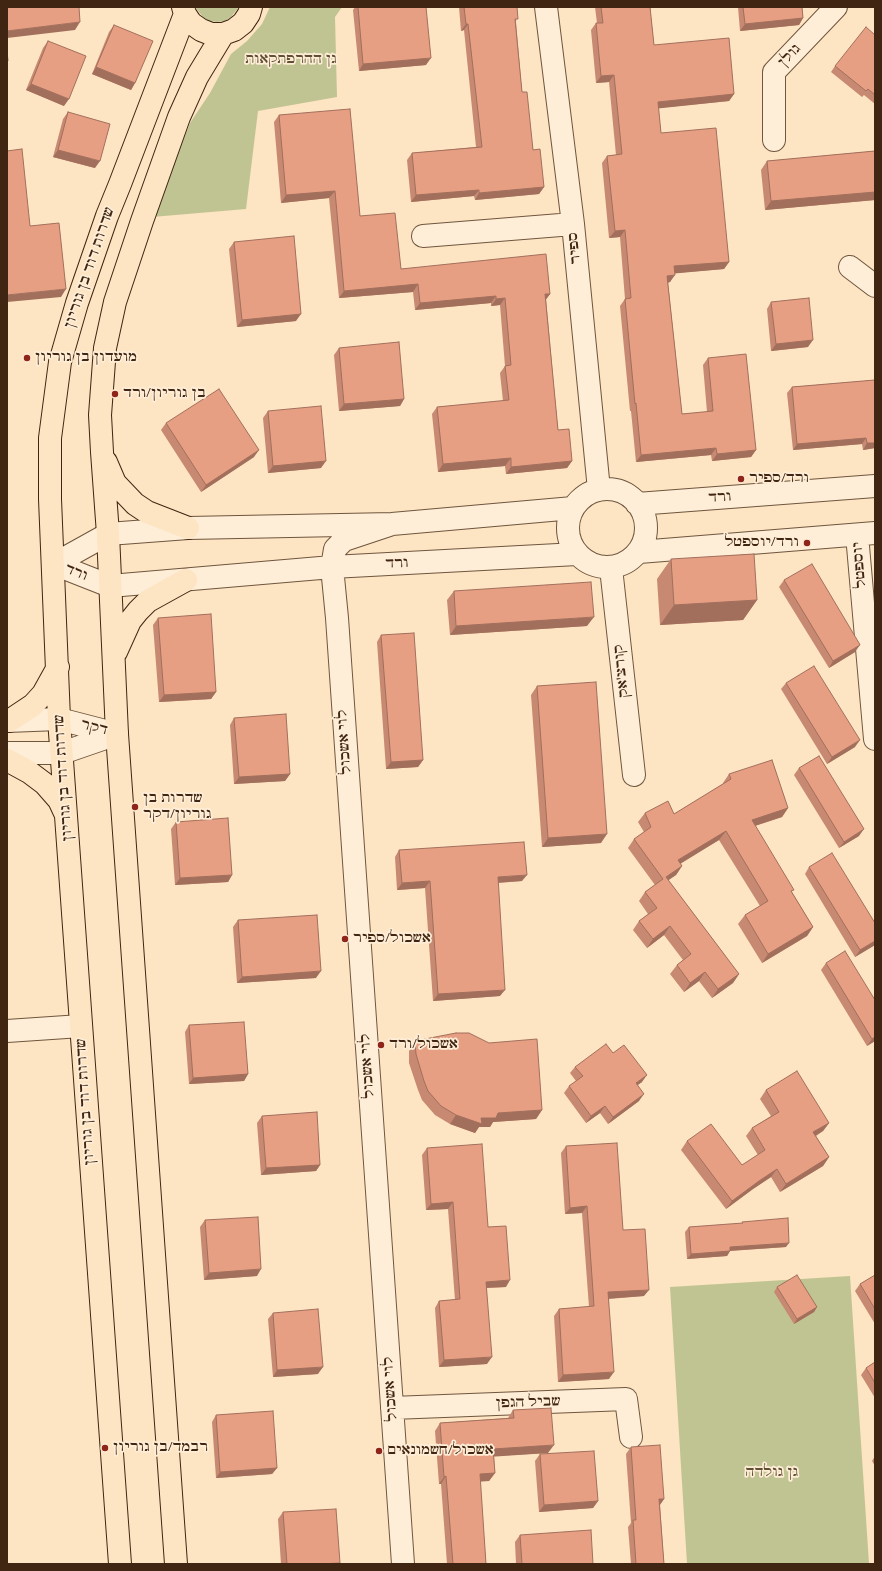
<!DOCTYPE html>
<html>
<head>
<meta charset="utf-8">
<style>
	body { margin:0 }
	#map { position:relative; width:882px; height:1571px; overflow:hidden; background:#fde4c2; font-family:Cardo,serif }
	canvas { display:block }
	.frame { position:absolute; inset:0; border:8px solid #402612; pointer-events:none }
</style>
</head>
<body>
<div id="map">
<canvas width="882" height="1571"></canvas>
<div class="frame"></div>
</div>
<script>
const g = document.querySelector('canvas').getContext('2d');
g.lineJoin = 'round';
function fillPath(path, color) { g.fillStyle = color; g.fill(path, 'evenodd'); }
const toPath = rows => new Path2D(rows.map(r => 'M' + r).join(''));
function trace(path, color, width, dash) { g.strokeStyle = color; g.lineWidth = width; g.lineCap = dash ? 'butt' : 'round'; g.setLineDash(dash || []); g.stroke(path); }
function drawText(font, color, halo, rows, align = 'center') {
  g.font = font + ' Cardo,"Frank Ruhl Libre",serif'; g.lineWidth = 3.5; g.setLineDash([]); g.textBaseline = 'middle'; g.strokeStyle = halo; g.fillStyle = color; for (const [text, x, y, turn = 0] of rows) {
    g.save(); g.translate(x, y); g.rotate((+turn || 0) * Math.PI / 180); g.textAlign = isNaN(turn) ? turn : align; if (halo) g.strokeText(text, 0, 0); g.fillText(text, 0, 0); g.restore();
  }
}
const green = toPath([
	[195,7,239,7,231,17,225,21,217,22,209,21,203,17],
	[270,7,342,7,335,17,337,97,258,111,246,209,152,217,190,123,210,93,231,54,247,41,262,24],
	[850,1276,869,1564,687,1564,670,1287]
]);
const minor = toPath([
	[546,7,573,224,599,490],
	[774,140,774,72,836,7],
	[423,236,573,224],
	[850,267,875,286],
	'568 528a39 39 0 1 1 78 0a39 39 0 1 1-78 0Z',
	[637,504,875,486],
	[392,524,344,540,335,549,332,567,337,618,403,1564],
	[857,535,875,739],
	[639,552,875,533],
	[54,564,110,586,332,567,577,554],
	[54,564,108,534,188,528,392,524,573,508],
	[611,568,634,775],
	[7,721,59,719,117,734],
	[7,753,62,753,117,734],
	[7,1031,81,1026],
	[392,1408,626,1399,631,1437]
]);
const major = toPath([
	[183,7,185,14,191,23,201,30,211,34,223,34,234,30,243,23,249,14,251,7],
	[106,462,115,483,135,504,147,512,188,528],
	[116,652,130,621,138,611,148,601,186,580],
	[9,721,33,705,43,694,58,667],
	[7,760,29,772,45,784,59,800,65,813],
	[120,1564,59,719,50,499,50,438,60,362,77,303,107,216,120,184,185,14],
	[176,1564,117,734,108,534,102,452,100,415,105,348,115,302,142,221,179,117,197,77,223,34]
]);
const wall = toPath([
	[355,7,426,7,426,65,359,71,353,10],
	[459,7,517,7,516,22,522,92,533,150,544,187,539,194,475,200,474,196,411,202,407,160,412,153,476,147,464,30,461,31],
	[595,7,650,7,654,45,734,94,729,101,658,108,661,133,729,262,724,269,675,273,670,282,668,283,682,414,707,412,703,365,708,358,756,450,751,457,712,461,711,455,636,462,631,411,630,411,620,306,625,299,620,237,609,238,602,163,607,156,616,155,609,82,596,83,591,30,596,23,597,23],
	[738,7,802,7,803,18,799,25,740,31],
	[114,25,135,83,131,90,92,74,109,32],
	[875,35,875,104,864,95,862,97,831,72,835,66],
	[48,41,64,106,26,90,43,48],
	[68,112,95,168,53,157,63,119],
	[279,115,360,216,401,269,550,294,546,299,558,430,572,461,567,468,506,474,505,466,438,472,432,414,437,407,503,401,500,373,505,366,500,305,491,306,491,303,415,310,413,292,339,298,329,198,281,203,274,122],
	[875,151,875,200,765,210,761,170,767,161],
	[234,242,296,321,237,327,229,249],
	[771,302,808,347,771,351,767,309],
	[339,348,404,399,400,406,339,411,334,355],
	[875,380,875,448,863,450,862,444,793,450,787,393,792,387],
	[268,411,321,468,268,473,263,418],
	[166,423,254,457,201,492,161,430],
	[671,559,757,600,743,620,660,625,657,579],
	[784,580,855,652,829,668,779,587],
	[454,591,587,626,450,635,447,600],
	[158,618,216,692,211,699,159,702,153,625],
	[381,635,423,760,418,767,386,769,377,642],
	[786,683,855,747,827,764,781,689],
	[537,686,601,843,542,847,531,695],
	[234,718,290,774,285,781,234,784,230,725],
	[799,768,859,836,839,848,794,775],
	[729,774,788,808,782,817,755,826,792,892,813,927,807,936,762,963,738,924,745,915,760,906,719,840,680,863,682,866,676,875,668,880,739,974,733,983,712,998,699,981,684,992,670,974,677,965,683,960,664,935,647,948,633,930,639,921,648,914,639,901,645,892,655,885,628,848,634,839,644,832,638,822,645,813,674,814,723,784,723,783],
	[176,822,232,875,228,882,175,885,171,829],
	[399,850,522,881,498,883,500,996,433,1001,425,888,397,890,395,857],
	[809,867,875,945,855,957,805,874],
	[238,920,316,978,237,983,233,927],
	[826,963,875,1000,875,1041,867,1046,821,970],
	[189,1025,248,1074,244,1081,189,1084,185,1032],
	[415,1042,542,1110,536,1119,493,1122,490,1127,479,1127,475,1133,450,1124,435,1115,422,1100,418,1090,409,1063,409,1051],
	[613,1053,642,1082,637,1085,639,1101,608,1124,600,1113,586,1123,564,1093,569,1086,576,1081,570,1073,575,1067],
	[766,1090,829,1123,823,1131,816,1136,829,1157,823,1166,780,1192,771,1177,753,1189,726,1209,681,1150,687,1141,742,1165,758,1155,746,1136,752,1128,771,1116,760,1099],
	[262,1116,320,1165,316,1171,261,1175,257,1123],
	[566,1146,623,1230,644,1296,609,1299,609,1379,558,1382,554,1316,559,1309,589,1307,582,1213,565,1214,561,1153],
	[427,1148,488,1227,506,1287,487,1288,487,1364,439,1367,435,1308,439,1301,455,1300,448,1209,426,1210,422,1155],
	[205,1220,257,1276,204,1280,200,1227],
	[742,1222,786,1247,730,1251,727,1256,687,1259,685,1232,689,1227,741,1224],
	[875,1275,875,1324,855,1291,860,1284],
	[777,1287,817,1307,814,1312,794,1324,774,1292],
	[273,1313,318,1374,273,1377,268,1319],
	[875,1362,875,1398,861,1375,866,1368],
	[513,1410,548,1453,494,1456,495,1473,489,1481,480,1481,486,1564,447,1564,441,1484,439,1484,435,1431,440,1423,508,1418],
	[216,1415,277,1468,272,1474,216,1478,212,1422],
	[631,1447,664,1499,660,1505,664,1564,631,1564,628,1527,631,1523,626,1454],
	[540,1454,598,1501,593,1508,539,1512,535,1461],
	[875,1456,875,1466,872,1461],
	[283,1512,340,1563,339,1564,281,1564,278,1519],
	[520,1535,593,1564,516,1564,515,1542]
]);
const shadedWall = toPath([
	[803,18,799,25,740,31,745,24],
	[80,22,75,30,7,38,7,31],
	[466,24,468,24,464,30,461,31],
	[431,58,426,65,359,71,363,64],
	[96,67,135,83,131,90,92,74],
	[614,75,609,82,596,83,601,76],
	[31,84,69,99,64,106,26,90],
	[734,94,729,101,653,109,658,102],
	[58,150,100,161,95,168,53,157],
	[544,187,539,194,475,200,479,193],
	[479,190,474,196,411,202,416,195],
	[335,191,329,198,281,203,286,195],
	[875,192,875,200,765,210,771,201],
	[625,230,620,237,609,238,615,231],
	[729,262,724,269,669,274,674,266],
	[675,275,670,282,662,283,667,276],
	[418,284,413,292,339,298,344,291],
	[66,289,61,297,7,302,7,295],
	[545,294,550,294,545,301],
	[496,296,491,303,415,310,420,303],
	[505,298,500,305,491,306,496,299],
	[301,314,296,321,237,327,242,320],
	[813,340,808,347,771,351,776,344],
	[404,399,400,406,339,411,344,404],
	[866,438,862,444,793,450,797,444],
	[867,443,875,443,875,448,863,450],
	[716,448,711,455,636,462,641,455],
	[259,450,254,457,201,492,206,485],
	[756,450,751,457,712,461,717,454],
	[511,458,505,466,438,472,443,464],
	[326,461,321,468,268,473,273,466],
	[572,461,567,468,506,474,511,467],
	[757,600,743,620,660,625,674,605],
	[594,617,587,626,450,635,456,626],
	[860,645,855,652,829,668,833,661],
	[216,692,211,699,159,702,164,695],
	[860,740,855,747,827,764,832,757],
	[423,760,418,767,386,769,391,762],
	[290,774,285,781,234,784,239,777],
	[788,808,782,817,745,829,752,820],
	[864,829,859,836,839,848,844,842],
	[726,831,719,840,672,869,678,860],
	[607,834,601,843,542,847,548,838],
	[682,866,676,875,660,886,666,877],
	[232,875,228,882,175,885,180,878],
	[527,875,522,881,493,883,498,877],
	[430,881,425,888,397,890,402,883],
	[670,926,664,935,647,948,653,939],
	[813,927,807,936,762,963,768,954],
	[875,941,875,945,855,957,860,950],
	[321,971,316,978,237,983,242,977],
	[705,972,699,981,684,992,690,983],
	[739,974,733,983,712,998,718,989],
	[505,990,500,996,433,1001,438,994],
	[875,1037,875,1041,867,1046,872,1039],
	[248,1074,244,1081,189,1084,193,1078],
	[647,1075,642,1082,631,1090,636,1083],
	[644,1094,639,1101,608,1124,613,1117],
	[605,1106,600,1113,586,1123,591,1116],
	[542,1110,536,1119,493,1122,490,1127,479,1127,475,1133,450,1124,456,1115,481,1118,498,1113],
	[829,1123,823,1131,808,1140,813,1132],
	[829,1157,823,1166,780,1192,786,1184],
	[320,1165,316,1171,261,1175,266,1168],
	[777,1169,771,1177,753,1189,726,1209,732,1201,759,1181],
	[453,1202,448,1209,426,1210,431,1204],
	[587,1206,582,1213,565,1214,570,1208],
	[789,1243,786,1247,726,1251,730,1247],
	[730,1251,727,1256,687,1259,691,1254],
	[261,1269,257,1276,204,1280,209,1273],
	[510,1280,506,1287,481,1288,486,1282],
	[649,1290,644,1296,603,1299,608,1292],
	[817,1307,814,1312,794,1324,797,1319],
	[492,1357,487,1364,439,1367,444,1360],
	[323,1367,318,1374,273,1377,277,1370],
	[614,1372,609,1379,558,1382,563,1375],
	[554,1445,548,1453,488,1457,493,1449],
	[277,1468,272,1474,216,1478,220,1472],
	[495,1473,489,1481,475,1482,480,1474],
	[446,1476,441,1484,439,1484,444,1477],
	[659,1499,664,1499,659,1506],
	[598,1501,593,1508,539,1512,544,1505],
	[340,1563,339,1564,320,1564]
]);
const building = toPath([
	[7,7,79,7,80,22,7,31,7,7],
	[358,7,426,7,431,58,363,64,358,7],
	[464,7,517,7,518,19,515,19,522,92,527,92,533,150,540,149,544,187,479,193,479,190,416,195,412,153,482,147,468,24,466,24,464,7],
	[601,7,650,7,654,45,729,38,734,94,658,102,661,133,716,128,729,262,674,266,675,275,667,276,682,414,713,411,708,358,746,354,756,450,717,454,716,448,641,455,636,403,635,404,625,299,631,298,625,230,615,231,607,156,622,154,614,75,601,76,596,23,603,23,601,7],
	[743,7,802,7,803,18,745,24,743,7],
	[114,25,153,41,135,83,96,67,114,25],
	[866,27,875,35,875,95,868,89,866,91,835,66,866,27],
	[48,41,86,56,69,99,31,84,48,41],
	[7,51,8,61,7,61,7,51],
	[350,109,360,216,395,213,401,269,546,254,550,294,545,294,558,430,569,429,572,461,511,467,511,458,443,464,437,407,509,400,505,366,511,365,505,298,496,299,496,296,420,303,418,284,344,291,335,191,286,195,279,115,350,109],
	[68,112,110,124,100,161,58,150,68,112],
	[22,149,30,226,59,223,66,289,7,295,7,151,22,149],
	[875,151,875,192,771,201,767,161,875,151],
	[294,236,301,314,242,320,234,242,294,236],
	[809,298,813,340,776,344,771,302,809,298],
	[399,342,404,399,344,404,339,348,399,342],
	[875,380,875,443,867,443,866,438,797,444,792,387,875,380],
	[219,389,259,450,206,485,166,423,219,389],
	[321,406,326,461,273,466,268,411,321,406],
	[754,554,757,600,674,605,671,559,754,554],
	[812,564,859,643,860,645,833,661,784,580,812,564],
	[591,582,594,617,456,626,454,591,591,582],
	[211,614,216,692,164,695,158,618,211,614],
	[414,633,423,760,391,762,381,635,414,633],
	[814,666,860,740,832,757,786,683,814,666],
	[596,682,607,834,548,838,537,686,596,682],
	[286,714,290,774,239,777,234,718,286,714],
	[819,756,864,829,844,842,799,768,819,756],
	[772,760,788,808,752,820,794,890,791,891,813,927,768,954,745,915,768,901,726,831,678,860,682,866,666,877,739,974,718,989,705,972,690,983,677,965,691,954,670,926,653,939,639,921,657,908,645,892,663,879,634,839,651,827,645,813,668,801,674,814,731,779,729,774,772,760],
	[228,818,232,875,180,878,176,822,228,818],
	[524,842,527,875,498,877,505,990,438,994,430,881,402,883,399,850,524,842],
	[832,853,875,923,875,941,860,950,809,867,832,853],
	[317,915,321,971,242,977,238,920,317,915],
	[845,951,875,1000,875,1037,872,1039,826,963,845,951],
	[244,1022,248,1074,193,1078,189,1025,244,1022],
	[456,1033,469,1033,489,1043,537,1039,542,1110,498,1113,496,1118,481,1118,482,1124,456,1115,441,1106,428,1091,424,1081,416,1054,415,1042,425,1039,456,1033],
	[606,1044,613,1053,624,1045,647,1075,636,1083,644,1094,613,1117,605,1106,591,1116,569,1086,583,1076,575,1067,606,1044],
	[797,1071,829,1123,813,1132,829,1157,786,1184,777,1169,759,1181,732,1201,687,1141,711,1124,742,1165,765,1150,752,1128,779,1112,766,1090,797,1071],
	[317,1112,320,1165,266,1168,262,1116,317,1112],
	[617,1143,623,1230,645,1229,649,1290,608,1292,614,1372,563,1375,559,1309,594,1306,587,1206,570,1208,566,1146,617,1143],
	[482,1144,488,1227,506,1226,510,1280,486,1282,492,1357,444,1360,439,1301,460,1299,453,1202,431,1204,427,1148,482,1144],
	[258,1217,261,1269,209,1273,205,1220,258,1217],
	[788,1218,789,1243,730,1247,730,1251,691,1254,689,1227,743,1223,742,1222,788,1218],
	[797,1275,817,1307,797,1319,777,1287,797,1275],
	[875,1275,875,1309,860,1284,875,1275],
	[318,1309,323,1367,277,1370,273,1313,318,1309],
	[875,1362,875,1383,866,1368,875,1362],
	[551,1408,554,1445,493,1449,495,1473,480,1474,486,1564,453,1564,446,1476,444,1477,440,1423,514,1418,513,1410,551,1408],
	[273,1411,277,1468,220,1472,216,1415,273,1411],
	[660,1445,664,1499,659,1499,664,1564,636,1564,633,1520,636,1520,631,1447,660,1445],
	[594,1451,598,1501,544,1505,540,1454,594,1451],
	[336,1509,340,1563,320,1564,287,1564,283,1512,336,1509],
	[591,1530,593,1564,522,1564,520,1535,591,1530]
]);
const markers = [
	[27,358,4,"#8f2418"],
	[115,394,4,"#8f2418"],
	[741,479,4,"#8f2418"],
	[807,543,4,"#8f2418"],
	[135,807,4,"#8f2418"],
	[345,939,4,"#8f2418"],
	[381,1045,4,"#8f2418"],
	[105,1448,4,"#8f2418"],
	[379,1451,4,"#8f2418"]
];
const streetNames = [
	["גולן",790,56,-46],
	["ספיר",575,248,-96],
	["שדרות דוד בן גוריון",90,268,-71],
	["ורד",720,498,-4],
	["ורד",397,564,-3],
	["יוספטל",860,565,-95],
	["ורד",76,573,22],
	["קורצ'אק",622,671,-96],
	["דקר",94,728,14],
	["לוי אשכול",345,742,-94],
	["שדרות דוד בן גוריון",64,778,-94],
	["לוי אשכול",368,1066,-94],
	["שדרות דוד בן גוריון",86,1102,-94],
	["לוי אשכול",391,1389,-94],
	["שביל הגפן",528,1403,-2]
];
const parkNames = [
	["גן ההרפתקאות",291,60],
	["גן גולדה",772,1473]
];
const poiNames = [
	["מועדון בן גוריון",35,358],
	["בן גוריון/ורד",123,394],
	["ורד/ספיר",749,479],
	["ורד/יוספטל",799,543,"right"],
	["שדרות בן",143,799],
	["גוריון/דקר",143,815],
	["אשכול/ספיר",353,939],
	["אשכול/ורד",389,1045],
	["רבמד/בן גוריון",113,1448],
	["אשכול/חשמונאים",387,1451]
];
fillPath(green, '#c0c493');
trace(minor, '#6f563e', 24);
trace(major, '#402612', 24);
trace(minor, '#feedd7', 22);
trace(major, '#fde4c2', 22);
fillPath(wall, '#c78972');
fillPath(shadedWall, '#a26f5c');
fillPath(building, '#e79f84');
trace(building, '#a26f5c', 1);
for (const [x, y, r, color] of markers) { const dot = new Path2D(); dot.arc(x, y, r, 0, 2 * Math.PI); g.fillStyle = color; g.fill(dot); trace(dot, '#feedd7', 1.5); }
drawText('14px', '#402612', '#feedd7', streetNames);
drawText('italic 14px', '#604e32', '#feedd7', parkNames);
drawText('14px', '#402612', '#feedd7', poiNames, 'left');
</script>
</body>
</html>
